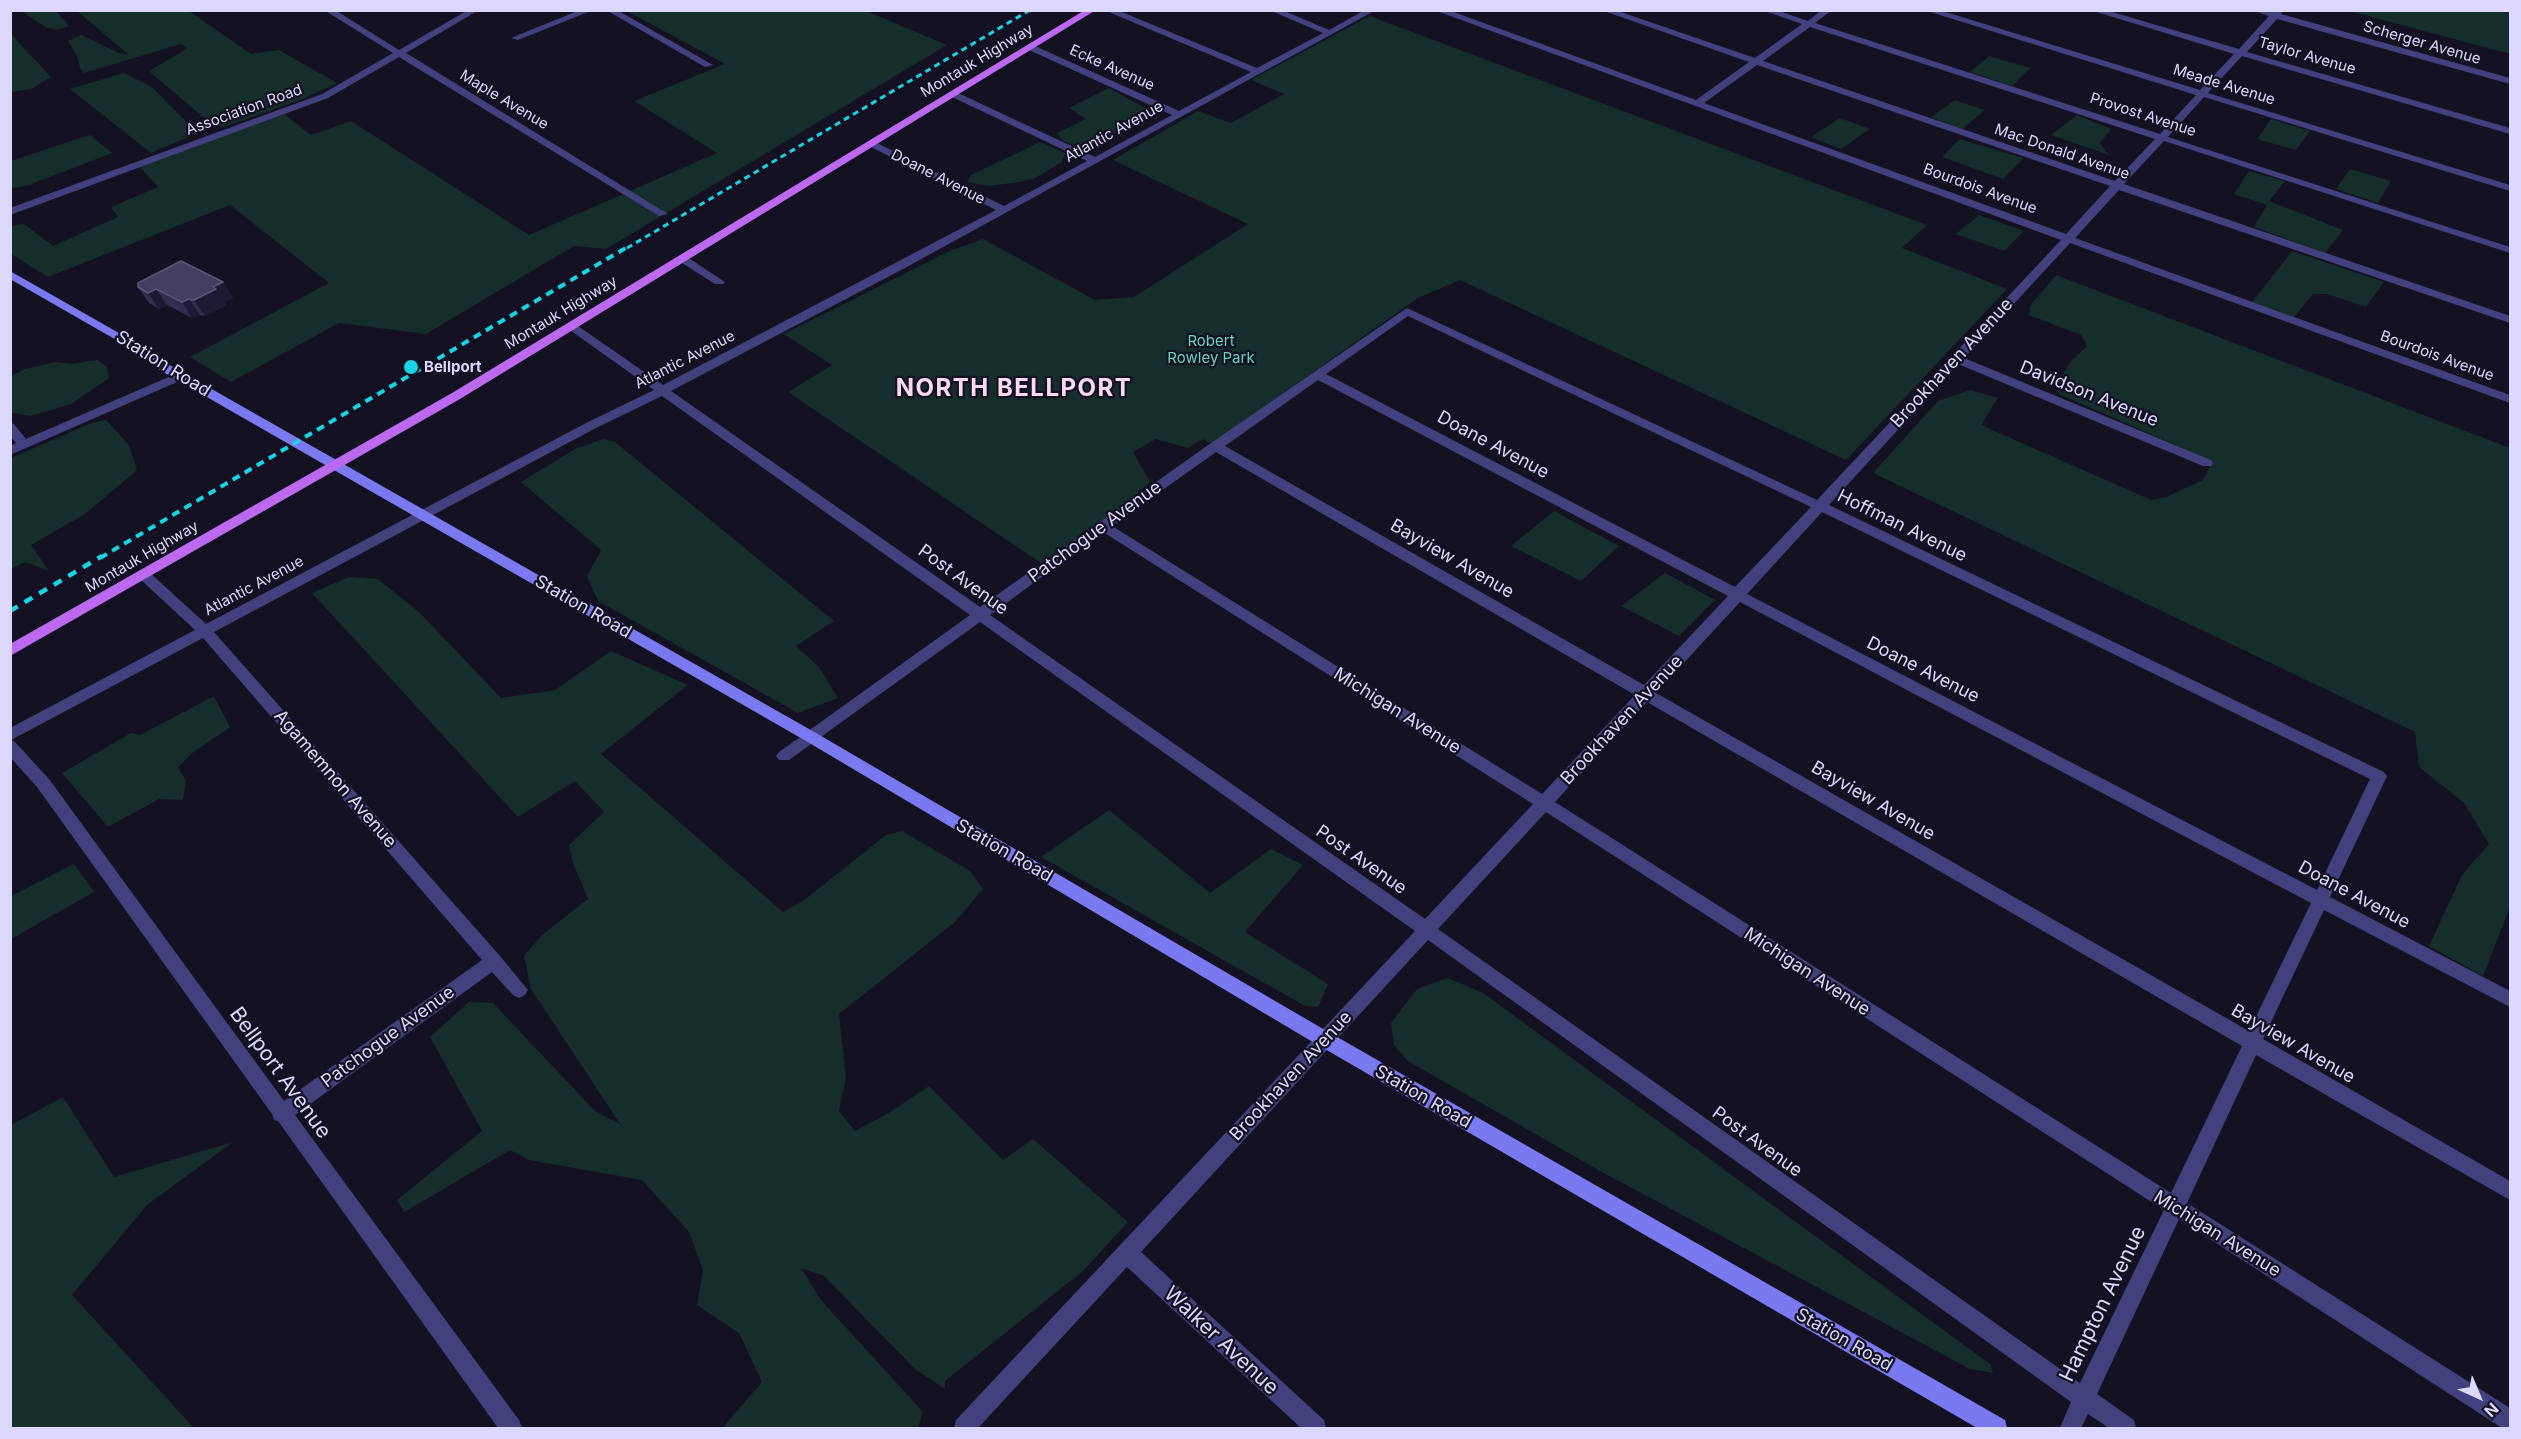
<!DOCTYPE html>
<html>
<head>
<meta charset="utf-8">
<style>
	body { margin:0 }
	#map { position:relative; width:2521px; height:1439px; overflow:hidden; background:#141123; font-family:Inter,sans-serif }
	canvas { display:block }
	.frame { position:absolute; inset:0; border:12px solid #dbd8fb; pointer-events:none }
	.north { position:absolute; left:2449px; top:1367px; width:60px; height:60px; -webkit-text-stroke:4px #141123; paint-order:stroke; rotate:136deg; font-size:16px; font-weight:700; line-height:24px; text-align:center; color:#dbd8fb }
	.north::after { content:''; display:block; margin:auto; width:21px; height:27px; background:#dbd8fb; clip-path:polygon(50% 0,100% 100%,50% 72%,0 100%) }
</style>
</head>
<body>
<div id="map">
<canvas width="2521" height="1439"></canvas>
<div class="frame"></div>
<div class="north">N</div>
</div>
<script>
const g = document.querySelector('canvas').getContext('2d');
g.lineJoin = 'round';
function fillPath(path, color) { g.fillStyle = color; g.fill(path, 'evenodd'); }
const toPath = rows => new Path2D(rows.map(r => 'M' + r).join(''));
function trace(path, color, width, dash) { g.strokeStyle = color; g.lineWidth = width; g.lineCap = dash ? 'butt' : 'round'; g.setLineDash(dash || []); g.stroke(path); }
function drawText(font, color, halo, rows, align = 'center') {
  g.font = font + ' Inter,sans-serif'; g.lineWidth = 4.5; g.setLineDash([]); g.textBaseline = 'middle'; g.strokeStyle = halo; g.fillStyle = color; for (const [text, x, y, turn = 0] of rows) {
    g.save(); g.translate(x, y); g.rotate((+turn || 0) * Math.PI / 180); g.textAlign = isNaN(turn) ? turn : align; if (halo) g.strokeText(text, 0, 0); g.fillText(text, 0, 0); g.restore();
  }
}
const green = toPath([
	[21,11,56,11,69,26,57,30,45,27],
	[77,11,189,11,251,54,279,50,337,83,303,99,224,127,211,124,149,71,188,48,181,44,84,73,80,68,78,58,68,41,81,35,119,53,129,55],
	[627,11,866,11,947,45,606,249,574,246,426,334,339,323,231,382,190,357,329,283,230,205,48,277,11,254,11,226,24,224,53,246,118,217,111,207,158,187,140,167,284,114,311,135,351,121,529,235,717,153,634,101,725,64],
	[2349,11,2510,11,2510,54],
	[1370,16,1927,225,1902,248,2007,289,1846,460,1460,280,1418,298,1211,444,1203,439,1188,448,1156,439,1133,452,1150,482,1054,572,788,392,832,365,784,334,952,250,983,239,1095,300,1134,297,1248,224,1113,160,1198,111,1231,123,1284,94,1251,80],
	[11,34,51,77,31,89,11,92],
	[1989,56,2030,68,2012,86,1970,72],
	[124,73,152,87,197,133,151,153,70,89],
	[1109,88,1154,113,1089,146,1083,147,1063,141,1057,133,1086,119,1069,108],
	[1955,100,1985,110,1962,129,1931,117],
	[2077,115,2111,129,2100,143,2109,155,2051,135],
	[1840,118,1870,129,1841,149,1811,137],
	[2271,119,2310,131,2296,150,2257,139],
	[90,135,112,153,29,185,16,188,11,187,11,161],
	[1960,139,2023,158,2023,159,2003,179,1942,157],
	[1040,142,1065,153,1062,162,1035,178,1020,182,989,186,967,182,971,175],
	[2350,169,2391,181,2378,203,2336,189],
	[2249,171,2285,181,2269,201,2343,230,2325,253,2254,227,2267,205,2234,194],
	[1979,215,2024,231,2004,251,1956,234],
	[2292,251,2384,282,2366,307,2327,294,2313,294,2294,317,2252,302],
	[2056,275,2510,448,2510,907,2483,976,2429,946,2462,875,2489,844,2464,803,2419,767,2415,732,1873,473,1938,401,1970,390,1998,398,1981,425,2151,500,2166,497,2203,480,2212,461,2059,394,2059,381,2071,361,2087,346,2081,335,2029,315,2030,306],
	[97,360,107,367,109,378,71,404,31,416,12,413,11,411,11,376,25,369,55,362,70,364],
	[106,420,129,445,137,470,85,514,31,545,49,571,25,562,11,569,11,458,89,424],
	[603,439,615,442,834,621,796,646,819,667,838,698,798,713,598,601,587,576,601,550,521,482,575,449],
	[1554,511,1619,546,1581,581,1511,546],
	[1665,573,1715,600,1679,636,1621,606],
	[349,577,378,579,419,612,501,698,555,690,611,651,688,685,601,754,783,912,803,901,886,835,902,831,970,871,983,889,955,922,839,1014,846,1077,839,1111,855,1131,887,1114,929,1086,1003,1160,1033,1139,1128,1222,1083,1271,945,1381,945,1389,915,1369,824,1276,801,1268,821,1300,923,1412,918,1428,726,1428,724,1426,762,1382,739,1333,697,1305,703,1270,689,1232,642,1180,529,1160,510,1150,404,1212,397,1200,482,1131,430,1037,469,1002,493,1003,596,1112,620,1124,531,989,524,956,542,935,588,899,573,863,569,845,604,812,575,781,518,817,312,593],
	[214,696,230,727,191,754,178,767,186,781,183,800,159,799,108,827,62,773,131,733,140,735],
	[1109,810,1210,893,1271,849,1303,865,1245,932,1328,984,1318,1007,1305,1006,1041,857],
	[74,864,94,892,11,939,11,896],
	[1448,978,1483,993,1990,1364,1993,1373,1970,1369,1600,1171,1408,1061,1394,1045,1391,1023,1417,989],
	[63,1097,114,1177,233,1142,147,1205,72,1295,194,1428,11,1428,11,1125]
]);
const minor = toPath([
	[324,10,335,10,399,50,468,10,479,10,406,53,668,214,659,216,399,57,328,98,10,215,10,208,322,94,393,53,324,10],
	[580,10,593,10,518,40,511,38,580,10],
	[606,10,617,10,713,65,705,67,606,10],
	[1104,10,1117,10,1257,68,1323,33,1269,10,1282,10,1329,30,1365,10,1376,10,903,269,671,391,980,607,1211,443,1407,308,1817,500,2061,240,1434,10,1448,10,1696,100,1749,62,1601,10,1615,10,1755,58,1802,24,1762,10,1776,10,1808,21,1822,10,1832,10,1815,23,2160,134,2196,95,1924,10,1939,10,2200,90,2234,54,2090,10,2105,10,2239,49,2269,16,2252,10,2284,10,2281,14,2510,78,2510,84,2277,19,2247,52,2510,128,2510,134,2242,56,2208,93,2510,185,2510,191,2204,97,2168,137,2510,247,2510,253,2164,141,2124,184,2510,316,2510,323,2119,190,2075,238,2510,395,2510,403,2070,243,1964,358,2211,460,2213,463,2211,466,2203,466,1958,364,1829,505,2384,772,2387,776,2330,897,2510,991,2510,1007,2324,910,2263,1039,2510,1181,2510,1200,2256,1055,2187,1203,2510,1408,2510,1428,2502,1428,2179,1219,2097,1394,2134,1420,2136,1428,2109,1428,2088,1414,2081,1428,2060,1428,2071,1402,1428,940,1141,1252,1324,1420,1326,1428,1301,1428,1127,1267,978,1428,954,1428,956,1420,1415,931,980,622,789,760,779,760,776,756,779,752,970,615,662,396,596,428,214,632,500,956,528,990,525,995,519,998,513,995,492,972,295,1115,519,1420,522,1428,498,1428,278,1121,274,1120,272,1114,37,787,10,757,10,728,195,630,139,578,137,575,139,572,149,572,206,624,588,422,654,390,567,328,567,324,575,324,663,385,996,210,869,146,869,142,875,142,1004,206,1087,161,952,97,952,93,958,93,1095,157,1172,115,1029,50,1029,46,1035,46,1179,111,1251,72,1104,10],
	[1810,27,2155,139,2115,181,1763,61,1810,27],
	[1757,65,2110,186,2066,234,1704,103,1757,65],
	[1408,316,1811,507,1735,587,1326,374,1408,316],
	[1318,380,1728,596,1644,685,1225,446,1318,380],
	[1216,452,1635,695,1542,794,1112,526,1216,452],
	[1822,512,2370,779,2317,890,1747,594,1822,512],
	[1103,532,1533,804,1425,919,990,615,1103,532],
	[1740,602,2311,903,2249,1031,1656,693,1740,602],
	[203,638,482,960,284,1101,49,779,15,742,11,740,203,638],
	[1647,702,2242,1046,2171,1193,1555,802,1647,702],
	[1546,812,2164,1210,2080,1383,1438,929,1546,812],
	[683,256,687,257,725,282,723,284,715,284,679,261,678,259,683,256],
	[180,372,186,376,184,379,10,455,10,446,16,443,10,436,10,423,14,424,26,439,180,372]
]);
const secondary = toPath([
	[10,271,154,353,166,363,816,733,1318,1026,2005,1420,2007,1428,1977,1428,1306,1038,806,741,158,369,146,357,10,279,10,271]
]);
const primary = toPath([
	[1085,10,1096,10,460,399,10,656,10,644,452,393,1085,10]
]);
const railFar2 = toPath([
	[627,248,1030,10]
]);
const railFar1 = toPath([
	[100,558,629,246]
]);
const rail = toPath([
	[10,611,102,556]
]);
const wall = toPath([
	[223,282,233,298,224,302,226,305,205,316,200,315,192,318,167,305,159,309,149,303,138,287]
]);
const shadedWall = toPath([
	[223,282,233,298,224,302,226,305,205,316,194,300,213,287],
	[156,289,167,305,159,309,148,293],
	[189,299,200,315,192,318,182,302]
]);
const building = toPath([
	[181,261,223,282,213,287,216,289,194,300,189,299,182,302,156,289,148,293,138,287,138,283,181,261]
]);
const markers = [
	[411,367,8,"#19d4e5"]
];
const farStreetnames = [
	["Scherger Avenue",2422,43,16],
	["Taylor Avenue",2307,56,16],
	["Montauk Highway",977,61,-31],
	["Ecke Avenue",1112,68,24],
	["Meade Avenue",2224,85,17],
	["Maple Avenue",504,100,31],
	["Association Road",244,110,-20],
	["Provost Avenue",2143,115,18],
	["Atlantic Avenue",1114,132,-29],
	["Mac Donald Avenue",2062,152,19],
	["Doane Avenue",938,177,27],
	["Bourdois Avenue",1980,189,20],
	["Montauk Highway",561,313,-31],
	["Bourdois Avenue",2437,356,20],
	["Atlantic Avenue",685,360,-27],
	["Montauk Highway",142,557,-30],
	["Atlantic Avenue",254,586,-28]
];
const farParknames = [
	["Robert",1211,341],
	["Rowley Park",1211,358]
];
const farPoinames = [
	["Bellport",424,367]
];
const streetNames = [
	["Brookhaven Avenue",1952,363,-47],
	["Station Road",163,364,32],
	["Davidson Avenue",2089,394,22],
	["Doane Avenue",1493,445,28],
	["Hoffman Avenue",1902,526,26],
	["Patchogue Avenue",1095,532,-36],
	["Bayview Avenue",1452,559,30],
	["Post Avenue",963,580,36],
	["Station Road",583,607,30],
	["Doane Avenue",1923,670,27],
	["Michigan Avenue",1397,711,32],
	["Brookhaven Avenue",1622,720,-47],
	["Agamemnon Avenue",335,779,49],
	["Bayview Avenue",1873,801,30],
	["Station Road",1004,851,30],
	["Post Avenue",1361,860,35],
	["Doane Avenue",2354,895,28],
	["Michigan Avenue",1807,972,33],
	["Patchogue Avenue",388,1037,-36],
	["Bayview Avenue",2293,1044,30],
	["Brookhaven Avenue",1291,1076,-47],
	["Station Road",1423,1097,30],
	["Post Avenue",1757,1142,36],
	["Michigan Avenue",2217,1234,32],
	["Station Road",1844,1340,30]
];
const nearStreetnames = [
	["Bellport Avenue",280,1073,54],
	["Hampton Avenue",2103,1304,-64],
	["Walker Avenue",1221,1341,43]
];
const districtNames = [
	["NORTH BELLPORT",1014,389]
];
fillPath(green, '#152d2b');
fillPath(minor, '#43417d');
fillPath(secondary, '#7a79f0');
fillPath(primary, '#bb6aef');
trace(railFar2, '#19d4e5', 3, [6, 4.5]);
trace(railFar1, '#19d4e5', 4, [8, 6]);
trace(rail, '#19d4e5', 4.5, [9, 8]);
fillPath(wall, '#332c4f');
fillPath(shadedWall, '#1f1936');
fillPath(building, '#453e61');
trace(building, '#5c567a', 1.5);
for (const [x, y, r, color] of markers) { const dot = new Path2D(); dot.arc(x, y, r, 0, 2 * Math.PI); g.fillStyle = color; g.fill(dot); trace(dot, '#141123', 2); }
drawText('15px', '#dbd8fb', '#141123', farStreetnames);
drawText('15px', '#6bd3b8', '#141123', farParknames);
drawText('bold 15px', '#dbd8fb', '#141123', farPoinames, 'left');
drawText('18px', '#dbd8fb', '#141123', streetNames);
drawText('21px', '#dbd8fb', '#141123', nearStreetnames);
g.letterSpacing = '1.5px';
drawText('bold 24px', '#fbd9ef', '#141123', districtNames);
g.letterSpacing = '0px';
</script>
</body>
</html>
